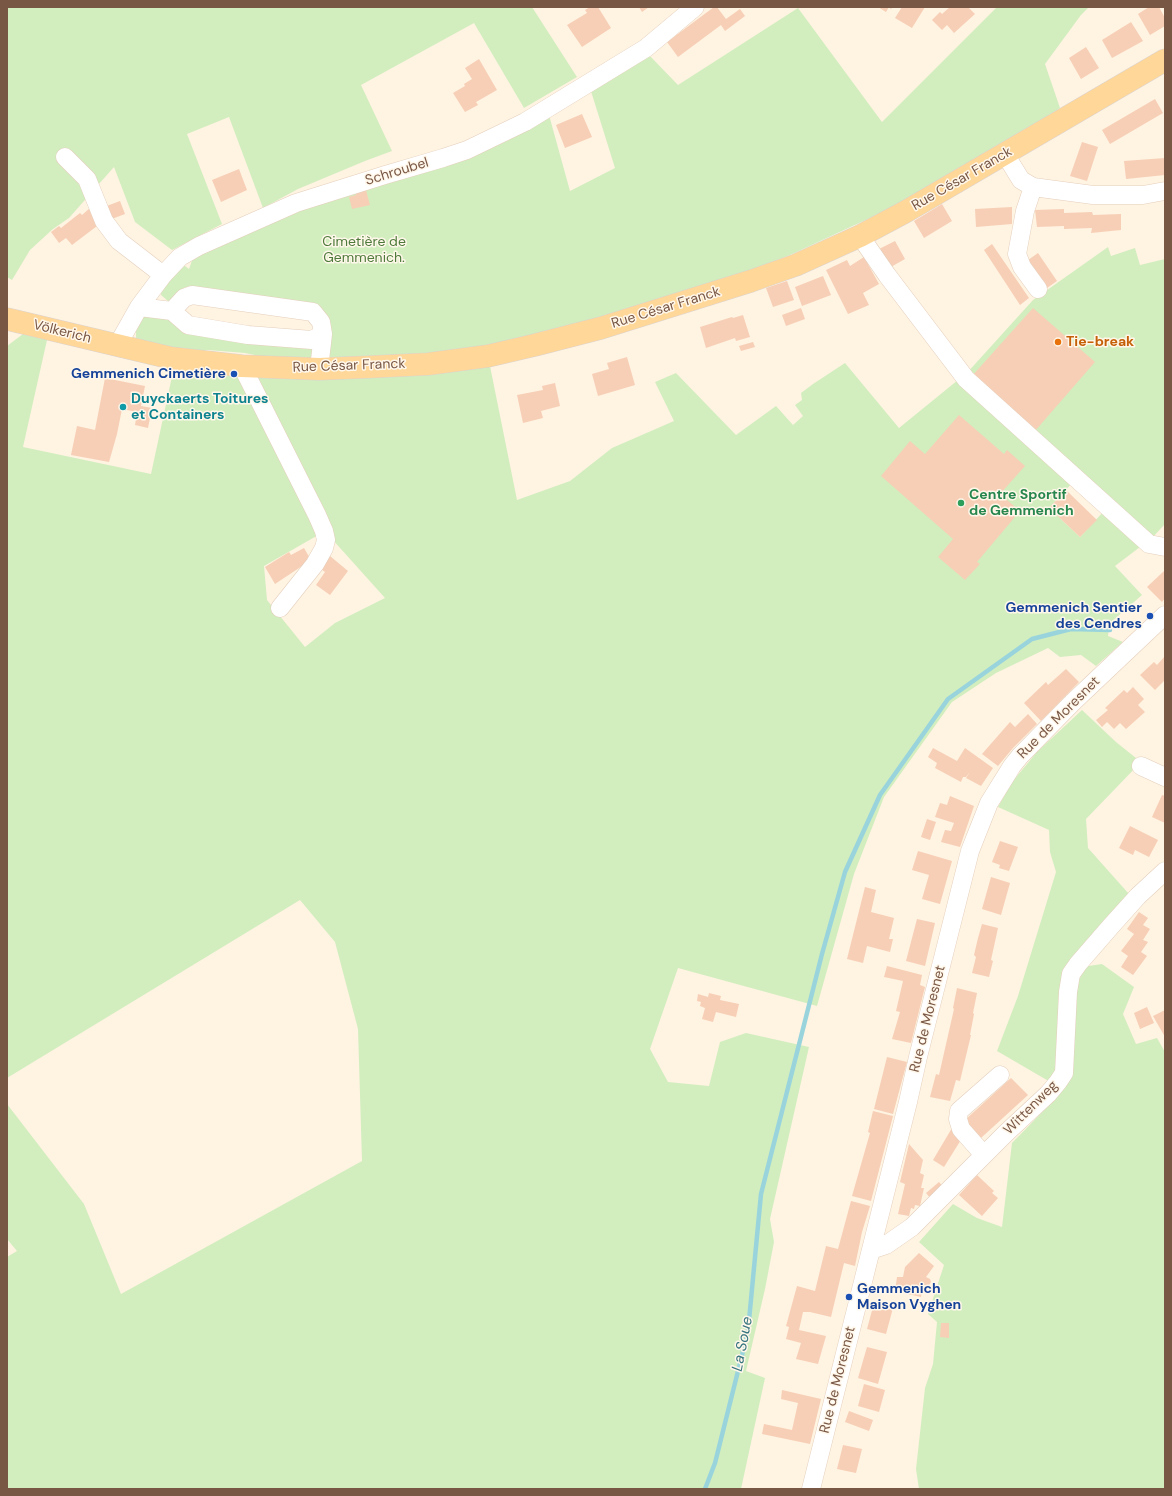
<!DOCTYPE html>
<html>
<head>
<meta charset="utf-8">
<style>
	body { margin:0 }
	#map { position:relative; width:1172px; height:1496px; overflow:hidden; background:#fff3e2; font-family:"DM Sans",sans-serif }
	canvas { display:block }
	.frame { position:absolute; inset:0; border:8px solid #795745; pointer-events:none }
</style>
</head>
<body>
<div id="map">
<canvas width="1172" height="1496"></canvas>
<div class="frame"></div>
</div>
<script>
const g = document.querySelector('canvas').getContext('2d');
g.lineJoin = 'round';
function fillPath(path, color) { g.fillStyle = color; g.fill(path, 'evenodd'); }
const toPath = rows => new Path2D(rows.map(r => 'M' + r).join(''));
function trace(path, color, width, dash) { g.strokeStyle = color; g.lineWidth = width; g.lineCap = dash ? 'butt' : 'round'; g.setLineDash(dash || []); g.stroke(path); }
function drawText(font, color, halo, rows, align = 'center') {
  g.font = font + ' "DM Sans",sans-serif'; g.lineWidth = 3; g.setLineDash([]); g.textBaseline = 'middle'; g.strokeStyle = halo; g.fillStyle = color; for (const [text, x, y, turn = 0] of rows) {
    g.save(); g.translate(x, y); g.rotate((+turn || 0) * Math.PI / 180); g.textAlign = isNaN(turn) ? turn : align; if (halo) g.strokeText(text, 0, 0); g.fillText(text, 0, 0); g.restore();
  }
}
const green = toPath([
	[7,7,532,7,577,77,524,108,474,23,361,85,392,151,365,161,298,189,263,208,229,117,187,134,222,224,172,250,135,222,114,167,69,218,53,229,30,250,12,280,7,277],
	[997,7,1089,7,1081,15,1045,64,1060,108,981,161,898,205,790,255,702,289,564,330,470,352,331,361,325,352,328,321,257,299,185,287,178,299,168,301,161,295,162,285,181,263,189,269,194,255,270,221,549,115,570,191,615,168,590,88,649,55,678,85,798,8,882,122],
	[1108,247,1111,256,1135,248,1140,265,1165,259,1165,524,1152,538,966,374,1033,300],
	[143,314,314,344,313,355,309,359,265,357,245,353,208,350,180,352,136,340,136,325],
	[23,334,47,340,23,447,151,474,174,367,240,377,320,534,264,566,267,600,305,647,335,623,385,598,332,539,255,378,417,373,490,366,517,500,570,481,612,448,674,421,655,382,676,373,736,435,776,406,793,425,803,416,795,405,802,400,801,393,813,384,845,363,899,428,958,380,1074,481,1049,508,1080,537,1104,511,1140,547,1115,566,1142,595,1110,623,1108,636,1123,642,1096,666,1081,655,1060,657,1048,648,996,673,952,702,884,797,854,874,817,1006,678,968,650,1049,668,1082,709,1086,720,1042,746,1033,809,1047,770,1219,774,1242,765,1289,746,1371,765,1378,741,1489,7,1489,7,1257,17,1251,7,1239,7,1104,84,1204,121,1294,362,1161,358,1029,335,942,300,900,7,1078,7,346],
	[1082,710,1116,742,1141,762,1086,819,1088,848,1129,894,1081,955,1064,1064,1052,1083,997,1051,1018,996,1056,872,1050,852,1049,830,998,807,1012,782,1037,752],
	[1102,964,1134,987,1123,1014,1136,1044,1157,1038,1165,1052,1165,1489,919,1489,916,1469,925,1388,933,1364,937,1322,928,1314,944,1265,919,1242,953,1204,977,1218,1002,1227,1012,1143,1059,1095,1067,1083,1073,993,1082,967]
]);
const stream = toPath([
	[705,1489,715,1463,748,1331,761,1194,822,954,845,872,880,795,948,699,1032,639,1071,629,1110,630]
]);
const building = toPath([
	[590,7,598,7,611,28,582,47,567,25,587,13,585,10],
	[639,7,649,7,642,12],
	[714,7,717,7,726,19,740,9,745,16,725,31,721,25,678,57,667,42],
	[878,7,893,7,891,9,889,7,886,12],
	[902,7,925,7,912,28,895,18],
	[950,7,968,7,975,14,954,33,947,25,942,30,932,20,940,12,942,14],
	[1149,7,1159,7,1165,18,1165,26,1150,35,1138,14],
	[1131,22,1143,41,1112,58,1102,40],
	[1086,47,1099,68,1081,79,1069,58],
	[479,59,497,90,476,102,478,105,465,112,453,93,465,86,464,84,472,79,465,68],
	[1155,99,1163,113,1110,144,1102,130],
	[582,114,592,137,565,148,556,125],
	[1082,142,1098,147,1087,181,1070,176],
	[1165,158,1165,175,1126,179,1124,161],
	[239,169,247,190,221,202,212,180],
	[366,190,370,205,352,209,349,197,356,195,356,192],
	[120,201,125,214,109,220,104,207],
	[942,204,952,221,924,238,914,221],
	[1012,207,1012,224,976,227,975,209],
	[90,208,101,223,72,245,66,238,59,243,51,232,59,226,61,228,80,213,82,215],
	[1064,209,1064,213,1092,212,1093,215,1121,214,1121,230,1091,233,1092,228,1064,229,1064,226,1037,227,1035,210],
	[895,241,905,259,889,268,879,249],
	[992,244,1029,298,1020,305,984,250],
	[1038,253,1057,281,1047,288,1028,260],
	[864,257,879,284,863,293,869,305,848,314,826,270,847,260,850,266],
	[823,276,831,295,802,306,795,287],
	[787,281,794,300,773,307,766,288],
	[801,308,805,319,786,326,782,315],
	[1033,308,1095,362,1035,431,972,376],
	[743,315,750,337,736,341,735,338,706,348,700,327,732,317,733,318],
	[753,342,755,347,741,351,739,346],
	[627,357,635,385,598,396,592,374,609,369,607,363],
	[105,378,145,386,141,406,152,408,148,428,135,425,137,412,122,409,117,434,109,462,71,455,77,426,95,430],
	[555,383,560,406,541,411,543,418,523,423,517,395,543,390,542,386],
	[959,415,1004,454,1007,450,1025,466,1000,494,1020,511,977,562,980,564,965,580,938,557,953,539,881,476,910,441,925,454],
	[1066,490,1097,520,1080,537,1049,508],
	[304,548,311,560,275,584,265,567,289,552,291,555],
	[330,556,348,571,330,595,316,585,325,572,321,569],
	[1164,571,1165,598,1162,602,1147,587],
	[1165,656,1165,680,1155,690,1140,675,1154,662,1157,665],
	[1066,669,1079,682,1041,721,1024,703,1046,682,1048,685],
	[1133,687,1144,699,1138,705,1145,712,1126,729,1120,723,1114,729,1107,722,1102,727,1096,720,1108,710,1105,708,1124,690,1127,693],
	[1028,714,1037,724,1013,748,998,766,982,754,1010,722,1015,727],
	[933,748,957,761,965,748,993,768,981,786,966,778,970,772,966,777,963,777,961,782,935,768,937,763,928,757],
	[1162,795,1165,796,1165,823,1152,817],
	[950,796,974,806,960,847,941,842,945,830,951,831,954,823,935,817,940,803,947,805],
	[927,819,936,822,930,840,921,837],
	[1130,826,1158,840,1149,857,1135,850,1133,855,1119,848],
	[1000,841,1018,847,1009,871,999,868,1000,865,992,862],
	[918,851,952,861,940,904,922,899,929,875,912,870],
	[991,877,1010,883,1001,915,982,909],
	[865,887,876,890,871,912,894,918,889,939,893,939,890,952,867,946,863,963,847,959],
	[1139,912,1148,918,1143,925,1150,929,1143,940,1148,942,1141,952,1147,956,1133,975,1121,967,1128,956,1121,951,1134,934,1127,929],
	[917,919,935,923,925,966,906,961],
	[982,924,998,928,991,960,993,961,989,977,972,973,976,957,974,955,978,938],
	[887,966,922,975,920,985,925,987,911,1043,892,1039,900,1012,896,1011,903,981,884,977],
	[957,988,977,993,973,1013,974,1014,970,1035,971,1035,960,1081,956,1080,950,1101,930,1097,936,1074,939,1075,954,1009,953,1008],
	[709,993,721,996,720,1000,739,1004,736,1017,716,1012,713,1022,702,1019,705,1008,700,1006,701,1002,697,1001,698,994,708,997],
	[1147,1007,1154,1023,1140,1029,1134,1013],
	[1165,1010,1165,1037,1153,1016],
	[887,1057,907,1062,893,1114,874,1109],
	[1011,1078,1028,1095,981,1138,965,1120],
	[873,1111,893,1116,871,1201,852,1196,870,1133,868,1132],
	[952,1128,964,1135,944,1167,933,1160],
	[909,1144,923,1160,920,1173,924,1175,921,1188,924,1188,920,1206,915,1205,914,1209,911,1208,909,1216,898,1214,905,1184,900,1182],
	[977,1175,994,1191,992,1193,998,1198,982,1216,959,1195],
	[939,1182,944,1188,931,1199,926,1193],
	[851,1201,870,1206,862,1232,855,1266,844,1263,831,1317,810,1312,803,1312,799,1330,826,1336,818,1364,796,1359,801,1343,786,1339,789,1327,786,1326,797,1286,815,1291,826,1246,838,1249],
	[919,1253,934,1266,926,1277,930,1279,931,1282,929,1285,923,1285,921,1297,895,1291,897,1277,903,1277,905,1267],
	[874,1303,893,1308,886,1334,867,1329],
	[941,1323,949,1323,949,1338,940,1337],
	[867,1347,887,1352,878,1384,858,1378],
	[864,1384,885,1390,879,1412,858,1406],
	[782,1390,821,1399,810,1444,762,1434,764,1424,792,1430,798,1403,781,1399],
	[849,1411,873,1420,869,1431,845,1422],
	[843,1445,862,1449,856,1473,837,1469]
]);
const minor = toPath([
	[1005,154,1021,180,1033,187,1093,195,1143,195,1165,191],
	[65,157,87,179,104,221,119,241,163,275],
	[1033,187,1025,211,1017,254,1022,267,1038,289],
	[860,236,887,275,966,379,1149,544,1165,547],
	[139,307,172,311,188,325,248,335,312,340,323,334],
	[172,311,184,298,192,295,313,312,321,322,323,334,319,369],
	[117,346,139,307,163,275,180,257,199,246,296,203,385,175,443,158,467,150,525,122,646,48,695,7],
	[242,366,317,515,324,531,326,540,324,548,315,564,280,608],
	[1141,766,1165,777],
	[984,1155,961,1129,958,1119,959,1111,1000,1075],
	[871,1250,886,1245,912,1227,1006,1133,1048,1094,1058,1082,1064,1073,1068,992,1071,974,1078,964,1111,926,1138,896,1165,871],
	[811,1489,908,1102,918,1057,970,851,989,803,1012,766,1020,756,1073,702,1165,615]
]);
const major = toPath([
	[7,319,171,358,242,366,319,369,368,367,428,364,488,356,535,345,601,328,751,281,796,265,860,236,905,212,1165,60]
]);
const markers = [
	[1058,342,4,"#e8710a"],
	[234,374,4,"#1a4fb4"],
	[123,407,4,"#0f9aa8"],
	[961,503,4,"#2e9e5b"],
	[1150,616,4,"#1a4fb4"],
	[849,1297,4,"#1a4fb4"]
];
const streetNames = [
	["Schroubel",397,172,-17],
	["Rue César Franck",962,179,-30],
	["Rue César Franck",666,308,-17],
	["Völkerich",62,332,14],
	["Rue César Franck",349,366,-2],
	["Rue de Moresnet",1059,718,-45],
	["Rue de Moresnet",928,1019,-76],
	["Wittenweg",1031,1108,-45],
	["Rue de Moresnet",838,1380,-76]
];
const parkNames = [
	["Cimetière de",364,242],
	["Gemmenich.",364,258]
];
const foodNames = [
	["Tie-break",1066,342]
];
const transitNames = [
	["Gemmenich Cimetière",226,374],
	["Gemmenich Sentier",1142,608],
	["des Cendres",1142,624],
	["Gemmenich",857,1289,"left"],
	["Maison Vyghen",857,1305,"left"]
];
const cultureNames = [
	["Duyckaerts Toitures",131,399],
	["et Containers",131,415]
];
const leisureNames = [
	["Centre Sportif",969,495],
	["de Gemmenich",969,511]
];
const waterNames = [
	["La Soue",743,1344,-79]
];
fillPath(green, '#d2eebf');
trace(stream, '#99d4dd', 4.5);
fillPath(building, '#f7cfb6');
trace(minor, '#e4cfbc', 19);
trace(major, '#dcd3cf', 23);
trace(minor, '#fff', 18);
trace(major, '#ffd798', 22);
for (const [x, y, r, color] of markers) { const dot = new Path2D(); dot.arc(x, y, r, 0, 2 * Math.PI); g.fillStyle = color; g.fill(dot); trace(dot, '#fff7ea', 1.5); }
drawText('14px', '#795745', '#fff7ea', streetNames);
drawText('14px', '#4d7a3a', '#fff7ea', parkNames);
drawText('bold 14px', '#c56008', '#fff7ea', foodNames, 'left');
drawText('bold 14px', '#164399', '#fff7ea', transitNames, 'right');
drawText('bold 14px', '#0d838f', '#fff7ea', cultureNames, 'left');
drawText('bold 14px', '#27864d', '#fff7ea', leisureNames, 'left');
drawText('italic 15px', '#377680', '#fff7ea', waterNames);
</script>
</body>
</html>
